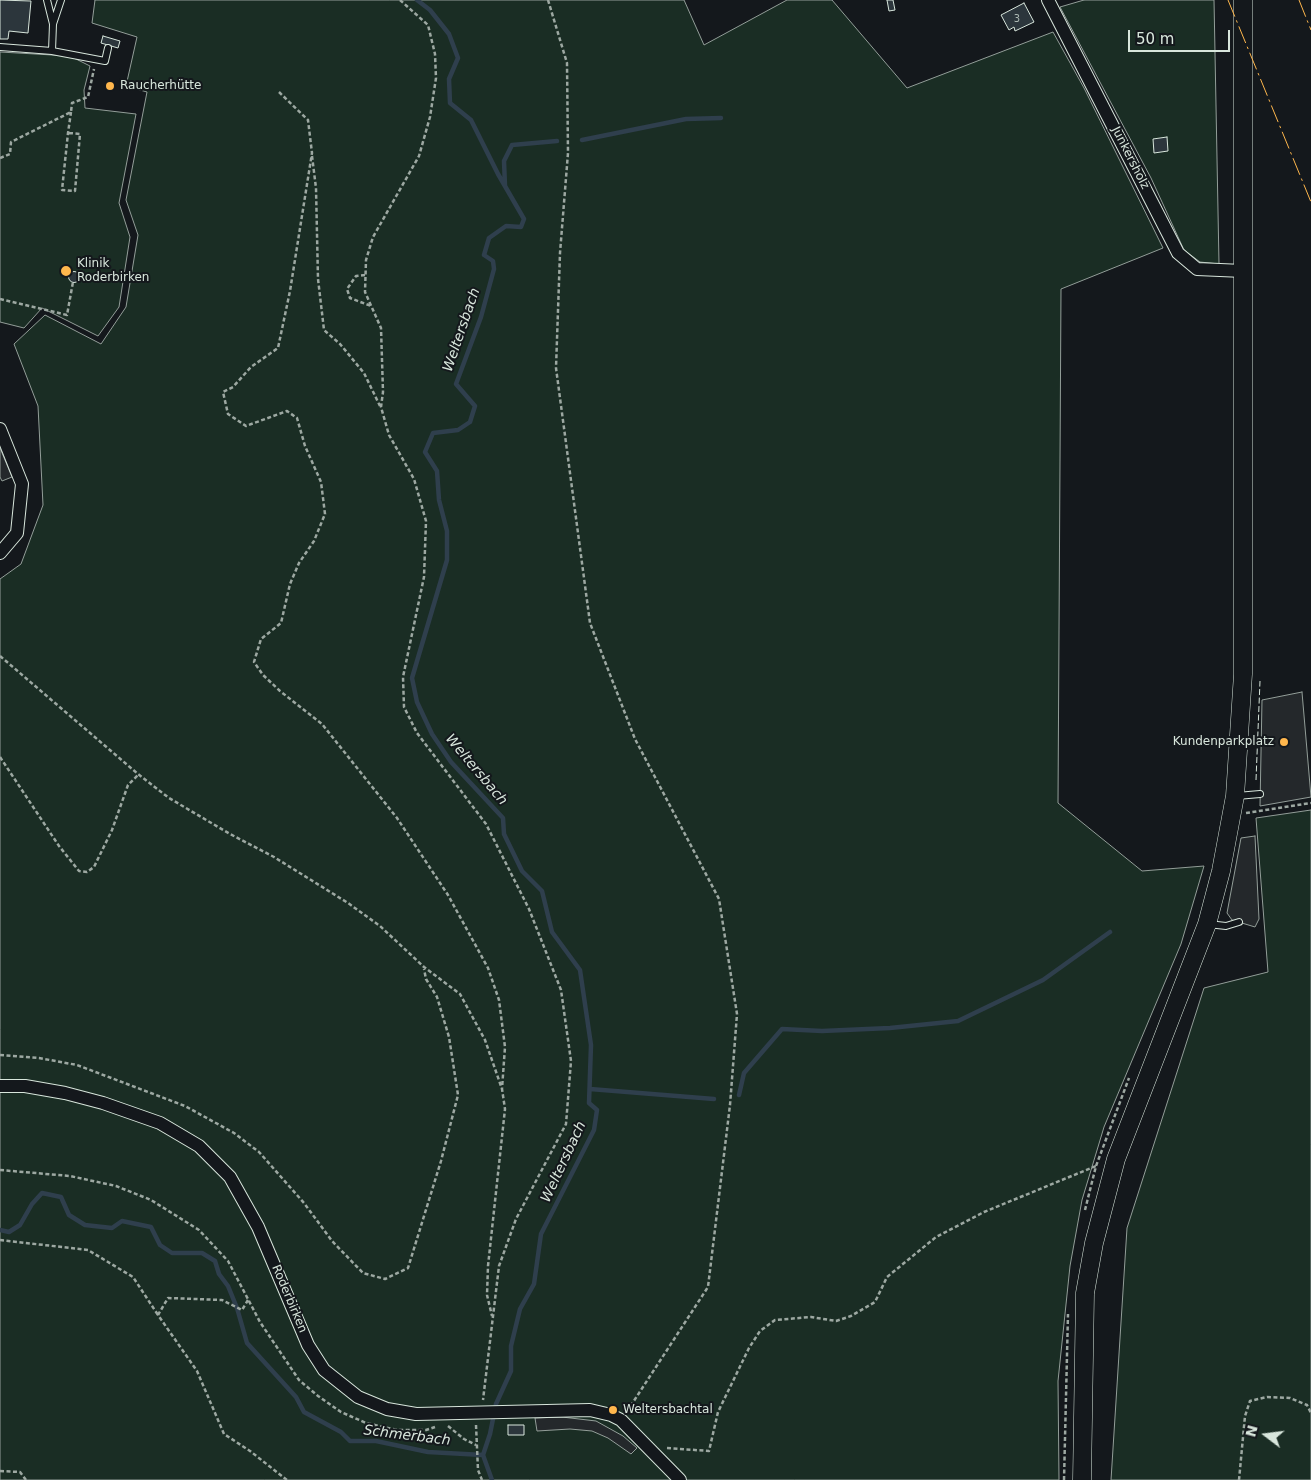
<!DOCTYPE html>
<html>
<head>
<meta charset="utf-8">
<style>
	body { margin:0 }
	#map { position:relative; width:1311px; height:1480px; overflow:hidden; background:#14181c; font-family:"DejaVu Sans",sans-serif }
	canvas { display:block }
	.north { position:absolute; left:1241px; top:1410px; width:50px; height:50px; -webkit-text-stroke:4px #14181c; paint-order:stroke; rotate:285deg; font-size:14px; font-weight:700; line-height:20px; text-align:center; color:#d8e6dc }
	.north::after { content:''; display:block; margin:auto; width:18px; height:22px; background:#d8e6dc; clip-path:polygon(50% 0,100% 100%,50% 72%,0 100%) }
	.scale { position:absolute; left:1128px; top:30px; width:102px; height:22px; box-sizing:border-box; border:2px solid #d8e6dc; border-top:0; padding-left:6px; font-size:15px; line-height:18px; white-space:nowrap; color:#d8e6dc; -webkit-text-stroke:4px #14181c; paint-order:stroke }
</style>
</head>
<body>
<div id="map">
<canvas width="1311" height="1480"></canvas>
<div class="north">N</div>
<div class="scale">50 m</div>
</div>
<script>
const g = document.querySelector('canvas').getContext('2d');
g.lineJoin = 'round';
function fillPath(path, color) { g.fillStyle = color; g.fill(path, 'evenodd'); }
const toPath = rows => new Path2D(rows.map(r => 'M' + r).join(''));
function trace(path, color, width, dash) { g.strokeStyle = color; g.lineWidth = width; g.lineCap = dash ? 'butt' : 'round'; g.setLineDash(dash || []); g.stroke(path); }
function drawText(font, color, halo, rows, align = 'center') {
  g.font = font + ' "DejaVu Sans",sans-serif'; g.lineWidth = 4; g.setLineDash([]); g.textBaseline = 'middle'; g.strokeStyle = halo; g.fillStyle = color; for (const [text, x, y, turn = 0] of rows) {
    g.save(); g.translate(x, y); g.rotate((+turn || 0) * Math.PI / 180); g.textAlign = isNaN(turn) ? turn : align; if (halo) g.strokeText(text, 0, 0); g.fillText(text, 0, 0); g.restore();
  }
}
const green = toPath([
	[95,0,684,0,704,45,787,0,832,0,907,88,1053,32,1084,88,1163,248,1061,289,1058,803,1142,871,1204,866,1181,944,1104,1127,1082,1200,1070,1266,1058,1381,1059,1480,0,1480,0,579,21,564,43,505,38,406,14,344,45,315,101,344,126,307,138,235,126,200,147,92,126,86,137,37,92,23,95,0],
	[1084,0,1214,0,1219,264,1200,262,1184,250,1151,178,1060,7,1084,0],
	[0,52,70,56,90,66,84,90,85,108,136,114,119,203,130,237,119,307,98,336,42,308,24,328,0,322,0,52],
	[1311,810,1311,1480,1111,1480,1127,1228,1204,988,1268,972,1256,818,1311,810]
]);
const parking = toPath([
	[0,448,12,477,2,481,0,477,0,448],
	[1302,692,1311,797,1260,806,1262,700,1302,692],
	[1255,836,1259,919,1255,927,1232,920,1227,913,1241,838,1255,836],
	[562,1417,596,1421,623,1436,637,1448,631,1454,608,1438,592,1431,570,1429,537,1431,535,1418,562,1417]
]);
const stream = toPath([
	[417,0,430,10,449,34,458,58,449,79,450,103,471,120,498,174,524,219,521,227,506,226,489,238,484,255,493,261,494,269,481,317,456,384,475,406,470,422,458,430,433,433,425,452,437,471,439,500,447,531,447,560,412,678,417,702,432,734,451,762,503,818,504,834,522,871,542,891,552,932,580,970,591,1045,589,1103,597,1110,594,1130,541,1234,534,1284,520,1309,511,1346,511,1371,496,1404,490,1434,483,1455,492,1480],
	[582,140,686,119,721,118],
	[505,186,504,161,512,145,557,141],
	[590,1089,714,1099],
	[739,1095,744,1073,782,1029,822,1031,890,1028,958,1021,1043,980,1110,932],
	[0,1230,9,1232,20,1225,32,1204,42,1193,61,1197,69,1215,85,1225,112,1228,122,1221,151,1227,160,1245,172,1253,202,1253,215,1261,219,1274,228,1286,237,1308,247,1343,296,1397,304,1412,341,1432,350,1441,376,1441,428,1452,483,1455]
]);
const building = toPath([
	[0,0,31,1,28,33,9,31,8,39,0,39,0,0],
	[887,0,893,0,895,10,889,11,887,0],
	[1024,3,1034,22,1015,31,1014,27,1009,30,1001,15,1024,3],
	[103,36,120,41,118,48,101,43,103,36],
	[1167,137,1168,151,1154,153,1153,139,1167,137],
	'68.5 277a5.5 5.5 0 1 1 11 0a5.5 5.5 0 1 1-11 0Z',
	[508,1425,524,1425,524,1435,508,1435,508,1425]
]);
const path = toPath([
	[400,0,428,25,435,54,436,78,430,117,419,156,373,237,366,260,365,292,381,328,383,392,381,407,389,435,414,479,426,521,424,577,403,677,404,707,417,733,486,824,529,909,561,990,571,1061,566,1124,516,1219,499,1266,483,1400],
	[548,0,567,63,568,153,560,253,556,368,590,623,635,739,719,899,737,1014,730,1105,708,1287,628,1410],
	[279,92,308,120,312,153,290,291,278,348,251,367,233,387,223,392,228,414,246,426,287,411,297,418,305,446,321,482,325,514,314,541,299,563,290,584,281,623,261,639,254,662,263,675,280,691,322,724,397,818,448,895,488,968,499,1000,505,1047,502,1089],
	[69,133,80,134,75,191,62,190,68,133,71,112],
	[312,156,316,188,318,279,324,330,340,344,364,373,380,406],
	[0,158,10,154,11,142,71,112,72,103,88,97,94,69],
	[365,275,356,276,347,289,350,298,371,306],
	[0,299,67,315,73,282],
	[0,656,138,774,169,798,230,834,274,857,348,903,380,926,424,967,460,994,485,1040,502,1089,505,1109,488,1266,487,1295,492,1316],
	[0,757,59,846,79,871,87,872,94,867,112,830,128,785,138,775],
	[1246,813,1311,803],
	[0,1055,39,1058,77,1065,185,1106,234,1133,259,1152,304,1203,332,1241,363,1273,385,1279,408,1268,441,1161,458,1095,449,1037,437,997,426,979,424,969],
	[0,1170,70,1176,116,1186,151,1200,199,1230,228,1261,260,1322,299,1380,318,1396,341,1412,366,1423,397,1430,426,1430,435,1427],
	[1085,1210,1096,1166,1129,1078],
	[0,1240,88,1250,133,1277,158,1315],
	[248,1300,242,1310,222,1300,168,1298,158,1315,197,1371,224,1434,250,1451,287,1480],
	[476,1425,478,1470,482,1480],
	[448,1426,464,1439,476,1445],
	[667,1448,709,1451,718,1412,749,1348,760,1331,775,1320,811,1317,836,1321,851,1316,875,1302,887,1277,936,1237,984,1212,1096,1166],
	[0,1471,20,1472,26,1480],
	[1064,1480,1068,1314],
	[1239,1480,1245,1416,1250,1401,1267,1397,1290,1398,1307,1405,1311,1413]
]);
const service = toPath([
	[47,0,53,24,52,51],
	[53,24,61,0],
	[0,47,52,51,105,61,108,48],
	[1237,796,1260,794],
	[1208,924,1226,926,1239,922]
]);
const minor = toPath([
	[1048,0,1178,253,1197,269,1243,271],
	[0,429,22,484,17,533,0,553],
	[0,1086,25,1086,65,1093,103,1103,160,1123,199,1146,230,1177,258,1227,308,1345,324,1370,358,1397,387,1409,416,1414,590,1410,611,1415,621,1420,680,1480]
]);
const secondary = toPath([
	[1082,1480,1085,1293,1094,1243,1116,1159,1207,924,1221,871,1235,796,1243,674,1243,0]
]);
const fence = toPath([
	[1256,780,1260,681]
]);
const power = toPath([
	[1228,0,1311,202],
	[1299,0,1311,30]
]);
const markers = [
	[110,86,5,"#ffb74d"],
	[66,271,6,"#ffb74d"],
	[1284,742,5,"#ffb74d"],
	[613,1410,5,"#ffb74d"]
];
const numberNames = [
	["3",1017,19]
];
const poiNames = [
	["Raucherhütte",120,86],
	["Klinik",77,264],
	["Roderbirken",77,278],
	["Kundenparkplatz",1274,742,"right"],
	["Weltersbachtal",623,1410]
];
const streetNames = [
	["Junkersholz",1130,158,63],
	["Roderbirken",289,1299,67]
];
const waterNames = [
	["Weltersbach",462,330,-71],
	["Weltersbach",476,770,50],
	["Weltersbach",564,1162,-65],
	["Schmerbach",407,1436,7]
];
fillPath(green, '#1a2d24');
trace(green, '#939e99', 1);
fillPath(parking, '#24282b');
trace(parking, '#939e99', 1);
trace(stream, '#2f3f4d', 4.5);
fillPath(building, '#2c363c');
trace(building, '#d8e6dc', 1);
trace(service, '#d8e6dc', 8);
trace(minor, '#d8e6dc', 14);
trace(secondary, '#d8e6dc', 19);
trace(path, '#9da8a2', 2.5, [4, 2.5]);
trace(service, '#14181c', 6);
trace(minor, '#14181c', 12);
trace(secondary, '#14181c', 18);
trace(fence, '#d8e6dc', 1, [6, 2.5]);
trace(power, '#ffb74d', 1, [18, 4, 2.5, 4]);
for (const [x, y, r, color] of markers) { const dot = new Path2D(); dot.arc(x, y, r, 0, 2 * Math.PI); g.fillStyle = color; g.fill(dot); trace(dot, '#14181c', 2); }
drawText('10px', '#adbab4', null, numberNames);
drawText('12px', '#d8e6dc', '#14181c', poiNames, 'left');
drawText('12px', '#d8e6dc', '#14181c', streetNames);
drawText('italic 14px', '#d8e6dc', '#14181c', waterNames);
</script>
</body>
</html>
